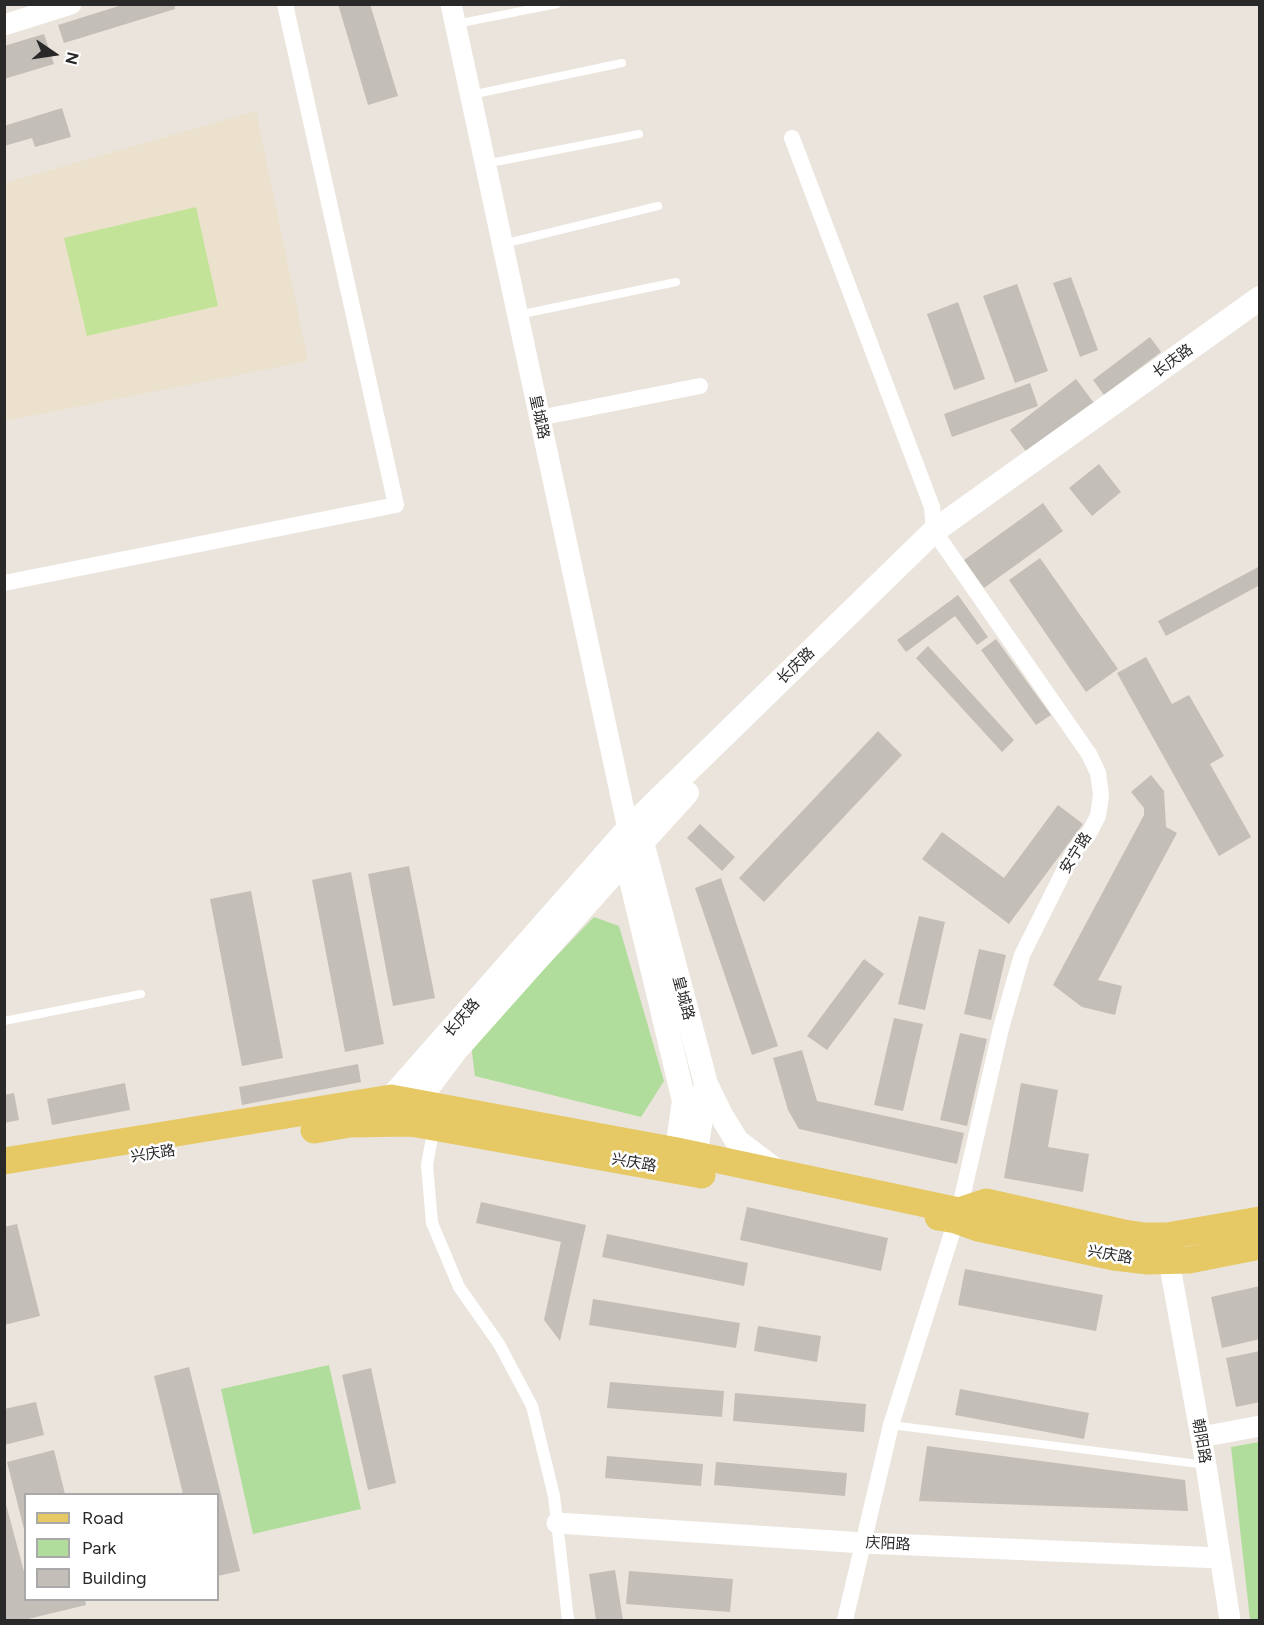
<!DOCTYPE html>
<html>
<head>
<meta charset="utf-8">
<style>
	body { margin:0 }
	#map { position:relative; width:1264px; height:1625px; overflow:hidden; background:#eae4dc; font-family:Figtree,sans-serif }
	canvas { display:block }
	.frame { position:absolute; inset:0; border:6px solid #292929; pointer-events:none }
	.legend { position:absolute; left:24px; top:1493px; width:195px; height:108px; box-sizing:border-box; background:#fff; border:2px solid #a9a9a9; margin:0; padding:8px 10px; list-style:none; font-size:18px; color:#292929 }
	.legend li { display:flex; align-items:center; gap:12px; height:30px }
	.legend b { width:30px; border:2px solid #a9a9a9 }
	.north { position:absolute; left:24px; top:24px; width:60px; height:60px; -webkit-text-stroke:4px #fff; paint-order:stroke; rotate:103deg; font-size:16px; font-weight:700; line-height:24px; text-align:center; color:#292929 }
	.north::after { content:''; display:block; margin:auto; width:21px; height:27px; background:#292929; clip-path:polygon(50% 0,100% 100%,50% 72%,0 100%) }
</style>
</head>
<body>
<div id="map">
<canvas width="1264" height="1625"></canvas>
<div class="frame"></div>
<ul class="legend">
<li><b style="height:8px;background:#e6c965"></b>Road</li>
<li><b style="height:16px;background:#b1dd9c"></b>Park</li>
<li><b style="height:16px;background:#c3beb7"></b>Building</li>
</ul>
<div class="north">N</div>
</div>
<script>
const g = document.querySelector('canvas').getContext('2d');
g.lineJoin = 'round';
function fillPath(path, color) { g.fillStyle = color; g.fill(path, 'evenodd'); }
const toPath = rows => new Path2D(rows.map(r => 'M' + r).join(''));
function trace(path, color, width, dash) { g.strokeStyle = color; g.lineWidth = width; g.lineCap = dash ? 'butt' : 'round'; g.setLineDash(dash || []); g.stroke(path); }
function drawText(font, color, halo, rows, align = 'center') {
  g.font = font + ' Figtree,"Noto Sans SC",sans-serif'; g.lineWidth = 5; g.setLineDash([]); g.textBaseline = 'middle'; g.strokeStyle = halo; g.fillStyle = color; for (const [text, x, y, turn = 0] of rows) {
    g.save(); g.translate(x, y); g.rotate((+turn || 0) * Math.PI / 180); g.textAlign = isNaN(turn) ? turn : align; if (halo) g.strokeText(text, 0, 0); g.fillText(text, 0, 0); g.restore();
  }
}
const education = toPath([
	[256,111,308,361,5,421,5,183]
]);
const green = toPath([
	[594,917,619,926,664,1081,641,1117,475,1076,471,1045],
	[329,1365,361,1509,253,1534,221,1389],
	[1259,1442,1259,1620,1250,1620,1231,1447]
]);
const pitch = toPath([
	[196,207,218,306,87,336,64,238]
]);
const building = toPath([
	[125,4,174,4,175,9,64,43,58,25],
	[338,4,370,4,398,96,368,105],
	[44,34,54,64,4,79,4,46],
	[62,108,71,137,35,147,32,138,4,146,4,126],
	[1071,277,1098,350,1080,357,1053,283],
	[1017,284,1048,371,1015,383,983,296],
	[958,302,985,379,954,390,927,314],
	[1150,337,1161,352,1104,395,1093,380],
	[1076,379,1094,403,1028,454,1010,430],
	[1030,383,1038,406,952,437,944,414],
	[1099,464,1121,492,1092,516,1069,488],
	[1043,503,1063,531,984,588,964,560],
	[1040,558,1118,669,1086,692,1009,580],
	[1260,566,1260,585,1166,636,1158,621],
	[958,595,988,637,977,645,955,616,906,652,897,640],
	[996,639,1051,715,1036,725,981,650],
	[928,646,1014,740,1002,752,916,658],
	[1146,657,1172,704,1189,695,1224,756,1210,764,1251,837,1219,856,1117,673],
	[878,731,902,755,764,902,739,878],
	[1151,775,1164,791,1166,827,1177,833,1098,980,1122,986,1115,1015,1082,1007,1053,985,1144,815,1144,808,1131,792],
	[1058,805,1083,824,1009,924,922,859,942,832,1004,878],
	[700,824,735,857,722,871,687,838],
	[409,866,435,998,393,1006,368,874],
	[351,872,384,1044,345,1052,312,880],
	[721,878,778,1046,752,1055,695,888],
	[251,891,283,1058,242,1066,210,899],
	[919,916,945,922,925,1010,898,1004],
	[979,949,1006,955,991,1020,964,1014],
	[864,959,884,974,827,1050,807,1036],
	[894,1018,923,1024,903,1111,874,1105],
	[960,1033,987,1039,967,1126,940,1120],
	[802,1050,817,1101,964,1133,957,1164,799,1129,788,1110,773,1058],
	[358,1064,361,1082,242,1105,239,1087],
	[125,1083,130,1110,52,1125,47,1099],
	[1021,1083,1058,1090,1048,1147,1089,1154,1083,1192,1004,1178],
	[14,1093,19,1120,4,1123,4,1095],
	[481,1202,586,1225,560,1341,544,1320,561,1242,476,1223],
	[747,1207,888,1238,881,1271,740,1240],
	[17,1224,40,1316,4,1325,4,1227],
	[607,1234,748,1263,744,1286,602,1257],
	[965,1269,1103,1295,1096,1331,958,1305],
	[1260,1286,1260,1339,1222,1348,1211,1297],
	[593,1299,740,1323,736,1348,589,1325],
	[758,1326,821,1336,817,1362,754,1351],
	[1260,1351,1260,1402,1236,1407,1226,1358],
	[189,1367,240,1571,218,1576,218,1494,183,1494,154,1376],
	[371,1368,396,1483,368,1490,342,1375],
	[610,1382,724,1391,722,1417,607,1408],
	[960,1389,1089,1413,1084,1439,955,1415],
	[735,1393,866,1404,864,1432,733,1421],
	[36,1402,44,1435,4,1445,4,1409],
	[927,1446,1185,1480,1188,1511,919,1501],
	[54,1450,65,1494,26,1494,25,1533,7,1462],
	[607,1456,703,1464,701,1486,605,1478],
	[716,1462,847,1473,845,1496,714,1485],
	[4,1497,26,1579,26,1600,85,1600,86,1605,24,1620,4,1620],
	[615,1570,623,1620,596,1620,589,1574],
	[629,1571,733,1579,730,1612,626,1604]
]);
const service = toPath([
	[456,24,557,4],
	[471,95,622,63],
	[485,164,639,134],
	[503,244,658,206],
	[518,315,676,282],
	[4,1021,141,994],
	[891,1425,1206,1465]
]);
const pedestrian = toPath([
	[434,1126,427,1165,432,1223,459,1287,499,1344,532,1406,554,1496,568,1620]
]);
const minor = toPath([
	[792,138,932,507,934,531,1089,754,1098,773,1101,795,1098,816,1088,835,1074,851,1022,955,1001,1028,959,1211,891,1425,845,1620],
	[539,418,700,386],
	[4,583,396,505,285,4]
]);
const tertiary = toPath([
	[451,4,628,829],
	[4,25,71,4],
	[1169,1261,1206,1465,1230,1620],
	[1201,1437,1260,1426],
	[557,1523,864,1543,1220,1558]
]);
const secondary = toPath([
	[632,833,642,842,706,1084,693,1172],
	[627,847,626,859,684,1101,674,1170],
	[706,1084,721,1115,737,1141,779,1173],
	[389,1113,391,1098,628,829,934,531,1260,298],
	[412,1118,416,1103,456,1050,604,884,687,793]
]);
const primary = toPath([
	[314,1130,350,1124,411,1123,702,1175],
	[4,1161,391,1098,677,1151,959,1211,986,1202,1124,1233,1145,1236,1167,1236,1260,1220],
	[938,1217,956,1220,978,1228,1114,1257,1148,1261,1189,1260,1260,1246]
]);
const streetNames = [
	["长庆路",1173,361,-36],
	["皇城路",539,417,78],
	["长庆路",796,666,-44],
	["安宁路",1076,853,-58],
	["皇城路",683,998,75],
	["长庆路",462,1018,-49],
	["兴庆路",153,1154,-9],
	["兴庆路",634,1163,10],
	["兴庆路",1110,1255,10],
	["朝阳路",1201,1441,80],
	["庆阳路",888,1544,3]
];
fillPath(education, '#ebe1cc');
fillPath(green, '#b1dd9c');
fillPath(pitch, '#c3e498');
fillPath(building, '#c3beb7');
trace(service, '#fff', 8);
trace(pedestrian, '#fff', 12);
trace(minor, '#fff', 16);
trace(tertiary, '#fff', 21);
trace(secondary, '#fff', 24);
trace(primary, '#e6c965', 27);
drawText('15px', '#292929', '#fff', streetNames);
</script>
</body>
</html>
